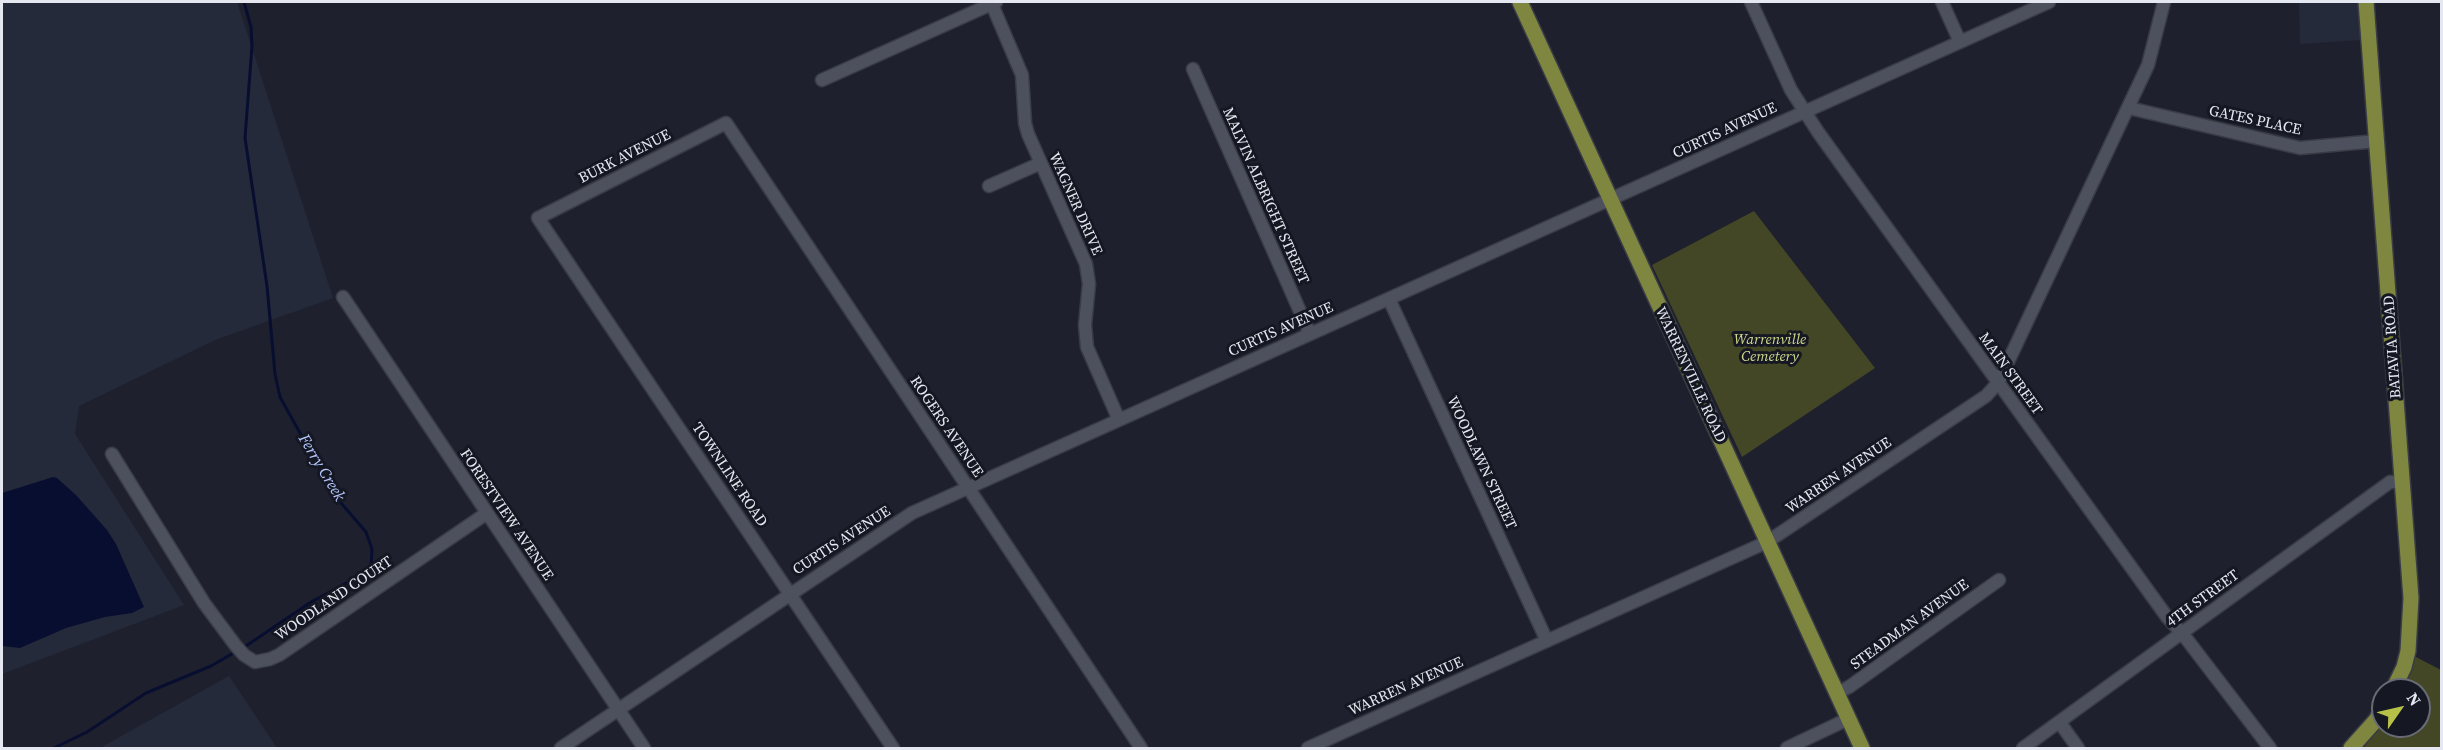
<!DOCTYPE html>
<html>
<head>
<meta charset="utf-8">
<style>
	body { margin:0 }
	#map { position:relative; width:2443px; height:750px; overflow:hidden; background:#1e212d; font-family:"Source Serif 4",serif }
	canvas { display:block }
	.frame { position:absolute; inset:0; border:3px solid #e5e8f0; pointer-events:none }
	.north { position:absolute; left:2371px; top:678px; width:60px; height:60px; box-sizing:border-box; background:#151823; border:2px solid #686b75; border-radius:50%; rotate:56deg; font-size:16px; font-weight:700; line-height:24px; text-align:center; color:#e5e8f0 }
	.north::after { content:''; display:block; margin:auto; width:21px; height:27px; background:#b7c148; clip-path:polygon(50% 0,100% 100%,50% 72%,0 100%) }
</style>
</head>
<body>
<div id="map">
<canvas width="2443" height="750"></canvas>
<div class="frame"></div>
<div class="north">N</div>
</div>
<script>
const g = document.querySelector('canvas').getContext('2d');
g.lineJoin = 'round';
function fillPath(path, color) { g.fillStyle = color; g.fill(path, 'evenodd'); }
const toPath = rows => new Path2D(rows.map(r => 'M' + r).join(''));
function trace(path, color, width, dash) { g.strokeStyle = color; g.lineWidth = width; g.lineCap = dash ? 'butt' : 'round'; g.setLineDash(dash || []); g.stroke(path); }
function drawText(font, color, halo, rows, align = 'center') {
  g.font = font + ' "Source Serif 4",serif'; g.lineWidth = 6; g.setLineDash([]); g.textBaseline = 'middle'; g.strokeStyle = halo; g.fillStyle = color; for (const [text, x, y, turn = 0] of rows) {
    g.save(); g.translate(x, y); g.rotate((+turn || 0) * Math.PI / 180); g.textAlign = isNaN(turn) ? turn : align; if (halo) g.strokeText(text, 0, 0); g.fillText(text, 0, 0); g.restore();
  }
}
const built = toPath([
	[2,2,237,2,333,298,215,340,79,406,75,434,184,605,2,674],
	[2299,2,2352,2,2372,6,2375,39,2300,44],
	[229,676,277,748,100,748]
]);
const green = toPath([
	[1754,211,1875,368,1742,457,1652,265],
	[2414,656,2441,670,2441,748,2364,748,2383,720,2383,726,2419,726,2419,690,2401,690]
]);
const water = toPath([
	[53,477,57,478,76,495,107,530,116,544,144,607,132,613,105,617,66,628,20,648,2,646,2,493]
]);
const stream = toPath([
	[243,648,311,602,367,572,371,568,372,549,366,532,335,496,280,397,275,374,267,286,245,138,252,46,251,27,244,2],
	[54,748,87,732,146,693,211,666,237,651]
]);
const minor = toPath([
	[991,2,1022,75,1025,123,1028,134,1086,264,1089,284,1085,325,1087,347,1119,420],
	[1751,2,1791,90,1818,132,2167,617,2182,633,2270,748],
	[1942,2,1960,42],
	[1193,69,1310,334],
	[822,80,996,2],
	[2129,108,2300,148,2377,141],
	[989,186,1041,163],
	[343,297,644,748],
	[1389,299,1547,641],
	[112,454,204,603,236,646,244,655,255,662,270,659,279,655,487,513],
	[1837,693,1849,687,1999,580],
	[2060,723,2078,748],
	[561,748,912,513,2049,2],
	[893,748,538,218,726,123,1141,748],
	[1308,748,1767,542,1986,396,1998,383,2148,65,2164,2],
	[1787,748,1848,719],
	[2023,748,2390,482,2403,482]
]);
const major = toPath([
	[1520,2,1862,748],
	[2366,2,2411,598,2408,651,2404,667,2393,690],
	[2351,748,2376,720,2383,708]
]);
const streetNames = [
	["GATES PLACE",2255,121,12],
	["CURTIS AVENUE",1725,131,-25],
	["BURK AVENUE",625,157,-27],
	["MALVIN ALBRIGHT STREET",1265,196,66],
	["WAGNER DRIVE",1075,204,66],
	["CURTIS AVENUE",1281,330,-24],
	["BATAVIA ROAD",2393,347,-94],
	["MAIN STREET",2010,374,54],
	["WARRENVILLE ROAD",1690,375,65],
	["ROGERS AVENUE",946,427,56],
	["WOODLAWN STREET",1481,463,65],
	["TOWNLINE ROAD",729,475,56],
	["WARREN AVENUE",1839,476,-34],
	["FORESTVIEW AVENUE",506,515,56],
	["CURTIS AVENUE",842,541,-33],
	["WOODLAND COURT",334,599,-34],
	["4TH STREET",2203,599,-36],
	["STEADMAN AVENUE",1910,625,-36],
	["WARREN AVENUE",1406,687,-24]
];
const parkNames = [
	["Warrenville",1770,340],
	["Cemetery",1770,357]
];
const waterNames = [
	["Ferry Creek",321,468,59]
];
fillPath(built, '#252a3b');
fillPath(green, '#434725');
fillPath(water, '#080e30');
trace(stream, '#080e30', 3);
trace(minor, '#393c45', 15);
trace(major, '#393c45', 18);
trace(minor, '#4d515e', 12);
trace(major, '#7e863f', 15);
drawText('15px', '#e5e8f0', '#151823', streetNames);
drawText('italic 15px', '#cfd88c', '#151823', parkNames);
drawText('italic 16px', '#b7c8ff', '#151823', waterNames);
</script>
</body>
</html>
